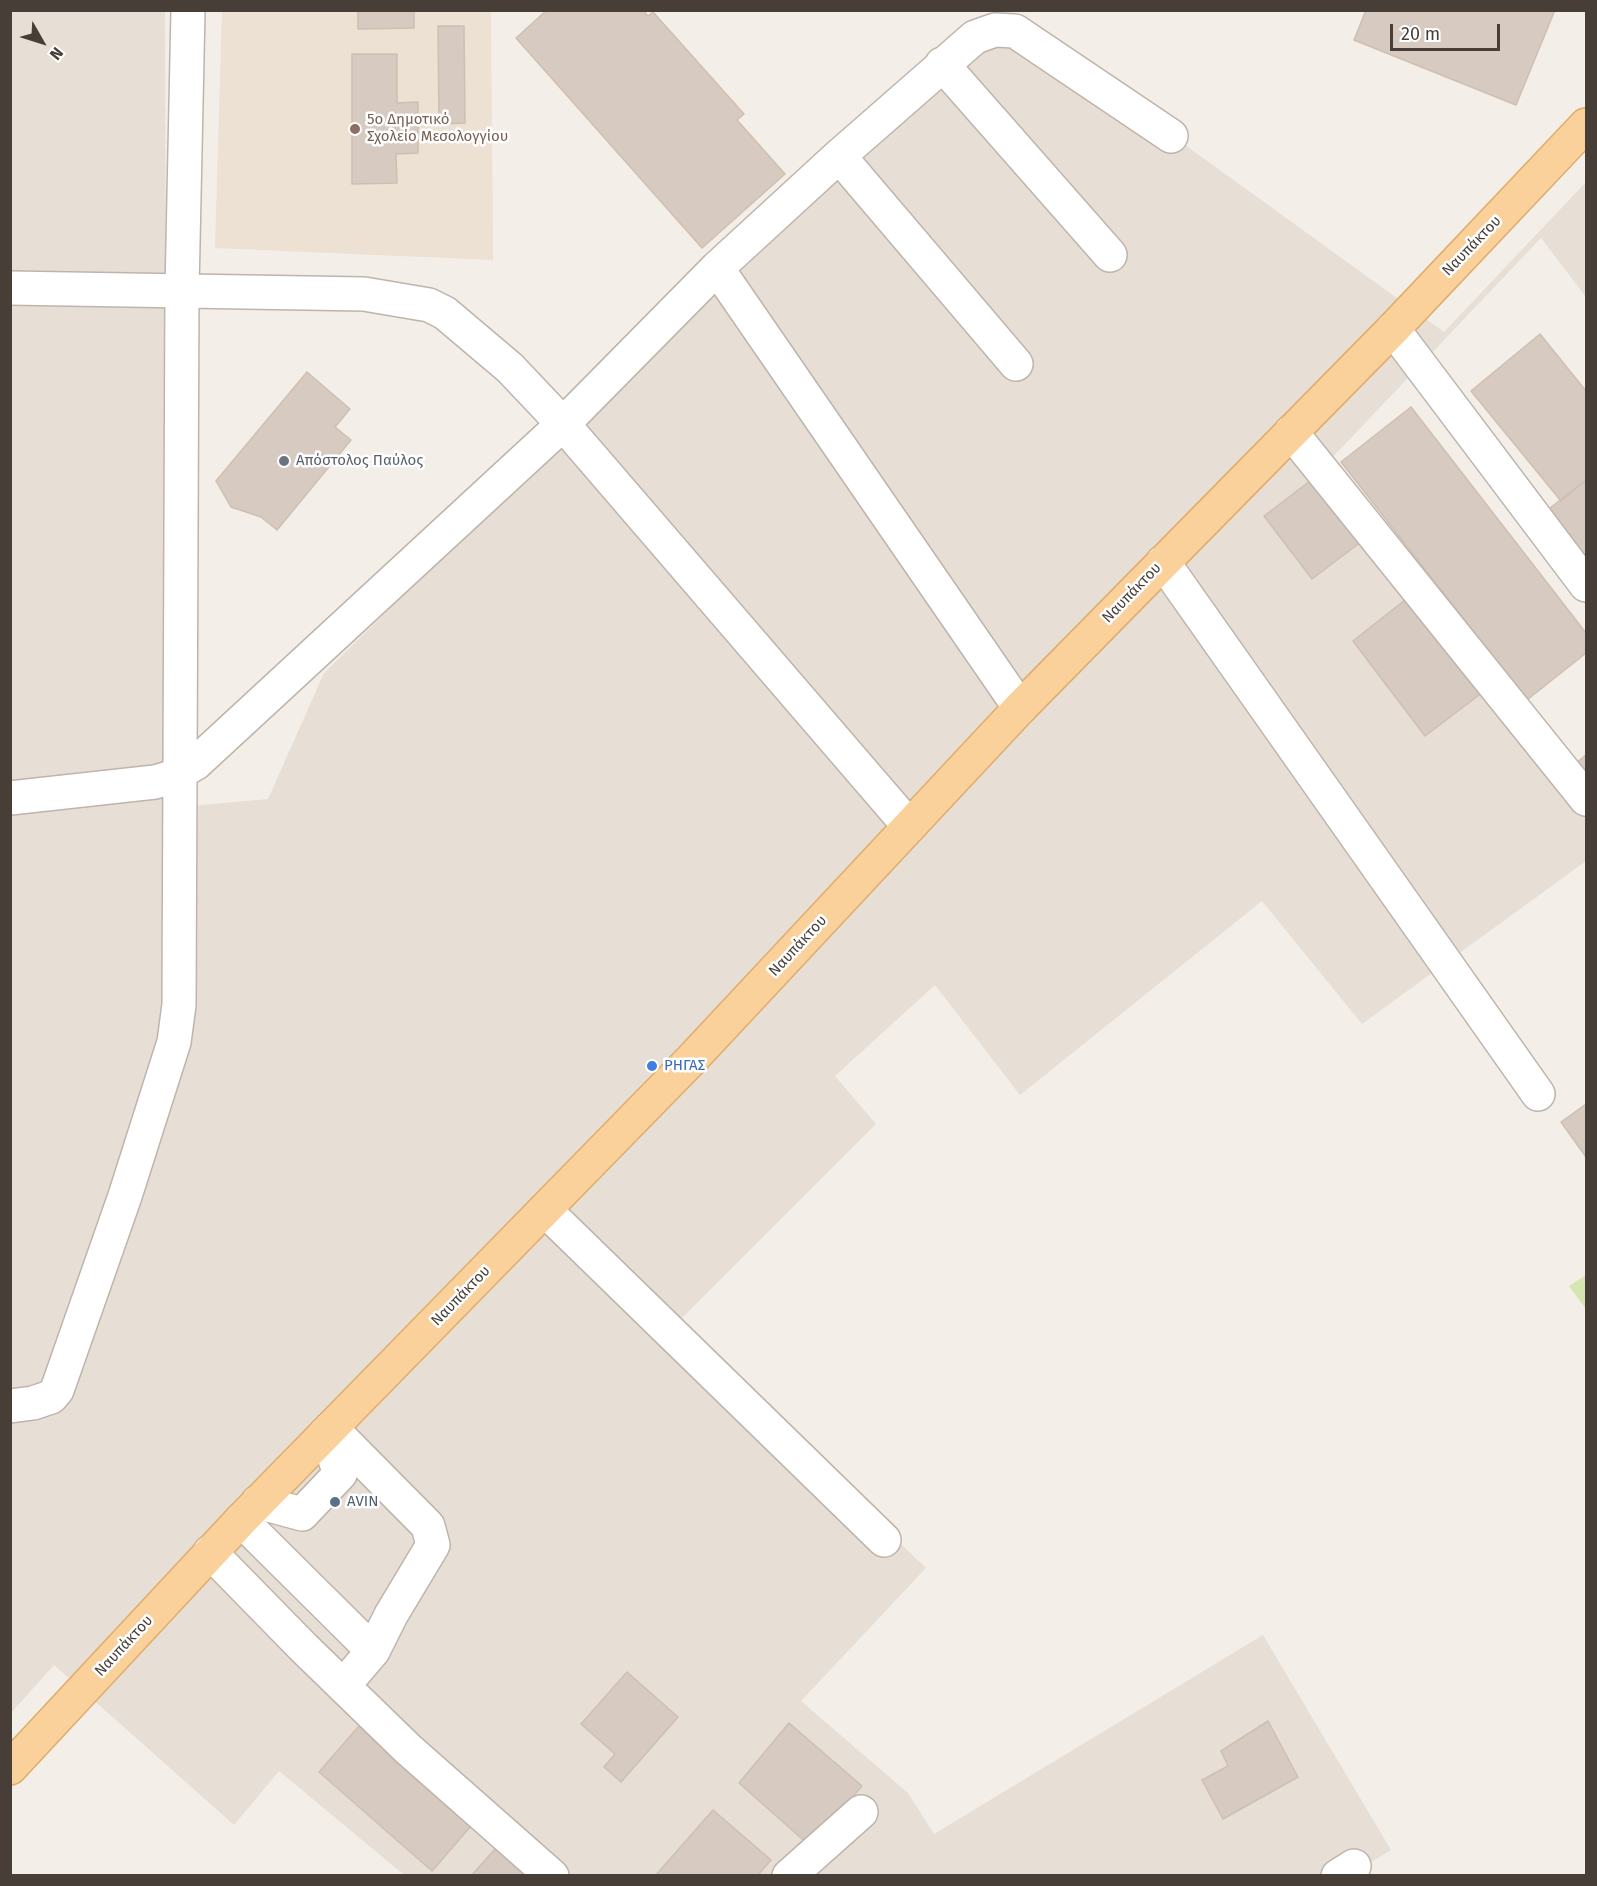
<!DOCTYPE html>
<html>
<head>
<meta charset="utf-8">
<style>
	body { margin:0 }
	#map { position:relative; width:1597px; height:1886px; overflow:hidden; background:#f3eee8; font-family:"Fira Sans",sans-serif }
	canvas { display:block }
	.frame { position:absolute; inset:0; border:12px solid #463e37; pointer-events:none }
	.north { position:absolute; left:12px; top:12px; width:60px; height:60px; -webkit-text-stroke:4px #fff; paint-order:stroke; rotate:129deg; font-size:16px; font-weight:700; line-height:24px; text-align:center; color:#463e37 }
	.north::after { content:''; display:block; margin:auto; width:21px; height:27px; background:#463e37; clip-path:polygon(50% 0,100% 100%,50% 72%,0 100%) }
	.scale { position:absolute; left:1390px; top:24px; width:110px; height:27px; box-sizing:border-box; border:3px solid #463e37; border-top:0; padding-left:8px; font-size:18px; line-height:21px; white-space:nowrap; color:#463e37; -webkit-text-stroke:4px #fff; paint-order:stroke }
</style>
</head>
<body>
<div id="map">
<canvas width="1597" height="1886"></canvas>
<div class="frame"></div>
<div class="north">N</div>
<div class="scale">20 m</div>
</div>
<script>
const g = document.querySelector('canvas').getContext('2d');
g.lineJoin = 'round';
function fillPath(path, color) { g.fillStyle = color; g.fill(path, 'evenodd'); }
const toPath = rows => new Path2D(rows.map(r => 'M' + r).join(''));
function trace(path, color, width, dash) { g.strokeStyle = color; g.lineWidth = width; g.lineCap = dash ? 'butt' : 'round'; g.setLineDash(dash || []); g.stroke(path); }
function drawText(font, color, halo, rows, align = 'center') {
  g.font = font + ' "Fira Sans",sans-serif'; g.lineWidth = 5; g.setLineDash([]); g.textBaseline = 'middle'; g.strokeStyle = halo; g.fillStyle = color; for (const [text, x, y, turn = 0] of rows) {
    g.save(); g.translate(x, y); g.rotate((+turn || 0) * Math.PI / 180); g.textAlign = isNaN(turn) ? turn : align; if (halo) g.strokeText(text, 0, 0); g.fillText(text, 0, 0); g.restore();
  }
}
const residential = toPath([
	[11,11,165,11,168,808,268,799,324,673,743,263,1012,20,1444,332,1586,182,1586,297,1541,238,1330,460,1586,779,1586,861,1362,1024,1262,901,1020,1095,935,985,835,1076,876,1124,673,1327,926,1568,801,1701,908,1793,934,1834,1263,1635,1391,1850,1348,1876,404,1875,279,1771,234,1825,54,1665,11,1713]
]);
const education = toPath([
	[222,11,491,11,493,260,215,248]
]);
const green = toPath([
	[1586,1275,1586,1309,1569,1286]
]);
const building = toPath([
	[358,10,414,10,414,28,358,29,358,10],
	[547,10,643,10,648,16,653,12,744,114,737,120,785,174,702,248,516,38,547,10],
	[1366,10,1555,10,1516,105,1354,40,1366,10],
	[438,26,464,26,465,123,439,124,438,26],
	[352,54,397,54,397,103,418,102,418,153,396,154,397,183,352,184,352,54],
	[1540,334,1586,391,1586,480,1561,501,1471,391,1540,334],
	[307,372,350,409,335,427,351,440,277,530,261,517,231,507,216,481,307,372],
	[1411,407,1586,633,1586,653,1527,700,1341,462,1411,407],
	[1318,475,1366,538,1312,579,1264,516,1318,475],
	[1586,480,1586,563,1546,511,1586,480],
	[1410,596,1483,692,1425,736,1353,641,1410,596],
	[1586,755,1586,780,1575,764,1586,755],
	[1586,1104,1586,1157,1561,1122,1586,1104],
	[627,1672,678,1717,621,1782,604,1767,615,1754,581,1724,627,1672],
	[365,1719,478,1818,432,1871,319,1772,365,1719],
	[1268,1721,1298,1777,1223,1819,1202,1780,1228,1766,1221,1751,1268,1721],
	[789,1723,862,1786,810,1846,739,1783,789,1723],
	[713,1810,771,1860,757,1876,655,1876,713,1810],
	[504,1839,544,1876,471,1876,504,1839]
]);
const minor = toPath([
	[942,64,1110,255],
	[839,156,1016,364],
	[717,268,1020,708],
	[10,288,364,294,429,305,445,313,510,368,563,424,909,826],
	[1393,329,1586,585],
	[1291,432,1586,799],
	[1163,562,1538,1094],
	[10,798,155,782,172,777,196,763,563,424,717,268,839,156,975,37,995,30,1015,31,1171,136],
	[545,1210,884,1540],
	[10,1406,33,1403,51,1397,57,1390,125,1196,174,1042,179,1005,182,290,188,10],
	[331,1428,428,1526,433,1545,391,1615,373,1651,343,1686],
	[258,1502,302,1514,340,1474,326,1433],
	[241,1520,373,1651],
	[210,1552,303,1647,408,1749,552,1876],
	[789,1876,861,1812],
	[1338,1876,1354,1866]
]);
const major = toPath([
	[10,1768,241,1520,691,1060,1020,708,1393,329,1586,125]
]);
const markers = [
	[355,129,6,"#8d6e63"],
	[284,461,6,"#6b7280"],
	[652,1066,6,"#3f7fe0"],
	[335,1502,6,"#5c6f8a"]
];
const educationNames = [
	["5ο Δημοτικό",367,120],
	["Σχολείο Μεσολογγίου",367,137]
];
const streetNames = [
	["Ναυπάκτου",1472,246,-46],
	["Ναυπάκτου",1132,593,-46],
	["Ναυπάκτου",798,946,-47],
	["Ναυπάκτου",461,1296,-46],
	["Ναυπάκτου",124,1646,-47]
];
const worshipNames = [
	["Απόστολος Παύλος",296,461]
];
const shopNames = [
	["ΡΗΓΑΣ",664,1066]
];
const serviceNames = [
	["AVIN",347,1502]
];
fillPath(residential, '#e7dfd6');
fillPath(education, '#ece1d2');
fillPath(green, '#d6e6b2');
fillPath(building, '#d7cbc1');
trace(building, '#cfbfb1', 1.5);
trace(minor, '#beb4ab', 36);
trace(major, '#dfac6a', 36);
trace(minor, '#fff', 33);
trace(major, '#fad19a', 33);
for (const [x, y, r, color] of markers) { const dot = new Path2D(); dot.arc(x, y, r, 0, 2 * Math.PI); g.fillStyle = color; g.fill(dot); trace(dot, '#fff', 2); }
drawText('15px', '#785e54', '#fff', educationNames, 'left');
drawText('15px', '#463e37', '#fff', streetNames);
drawText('15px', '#5b616d', '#fff', worshipNames, 'left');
drawText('15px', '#366cbe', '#fff', shopNames, 'left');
drawText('15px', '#4e5e75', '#fff', serviceNames, 'left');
</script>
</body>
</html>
